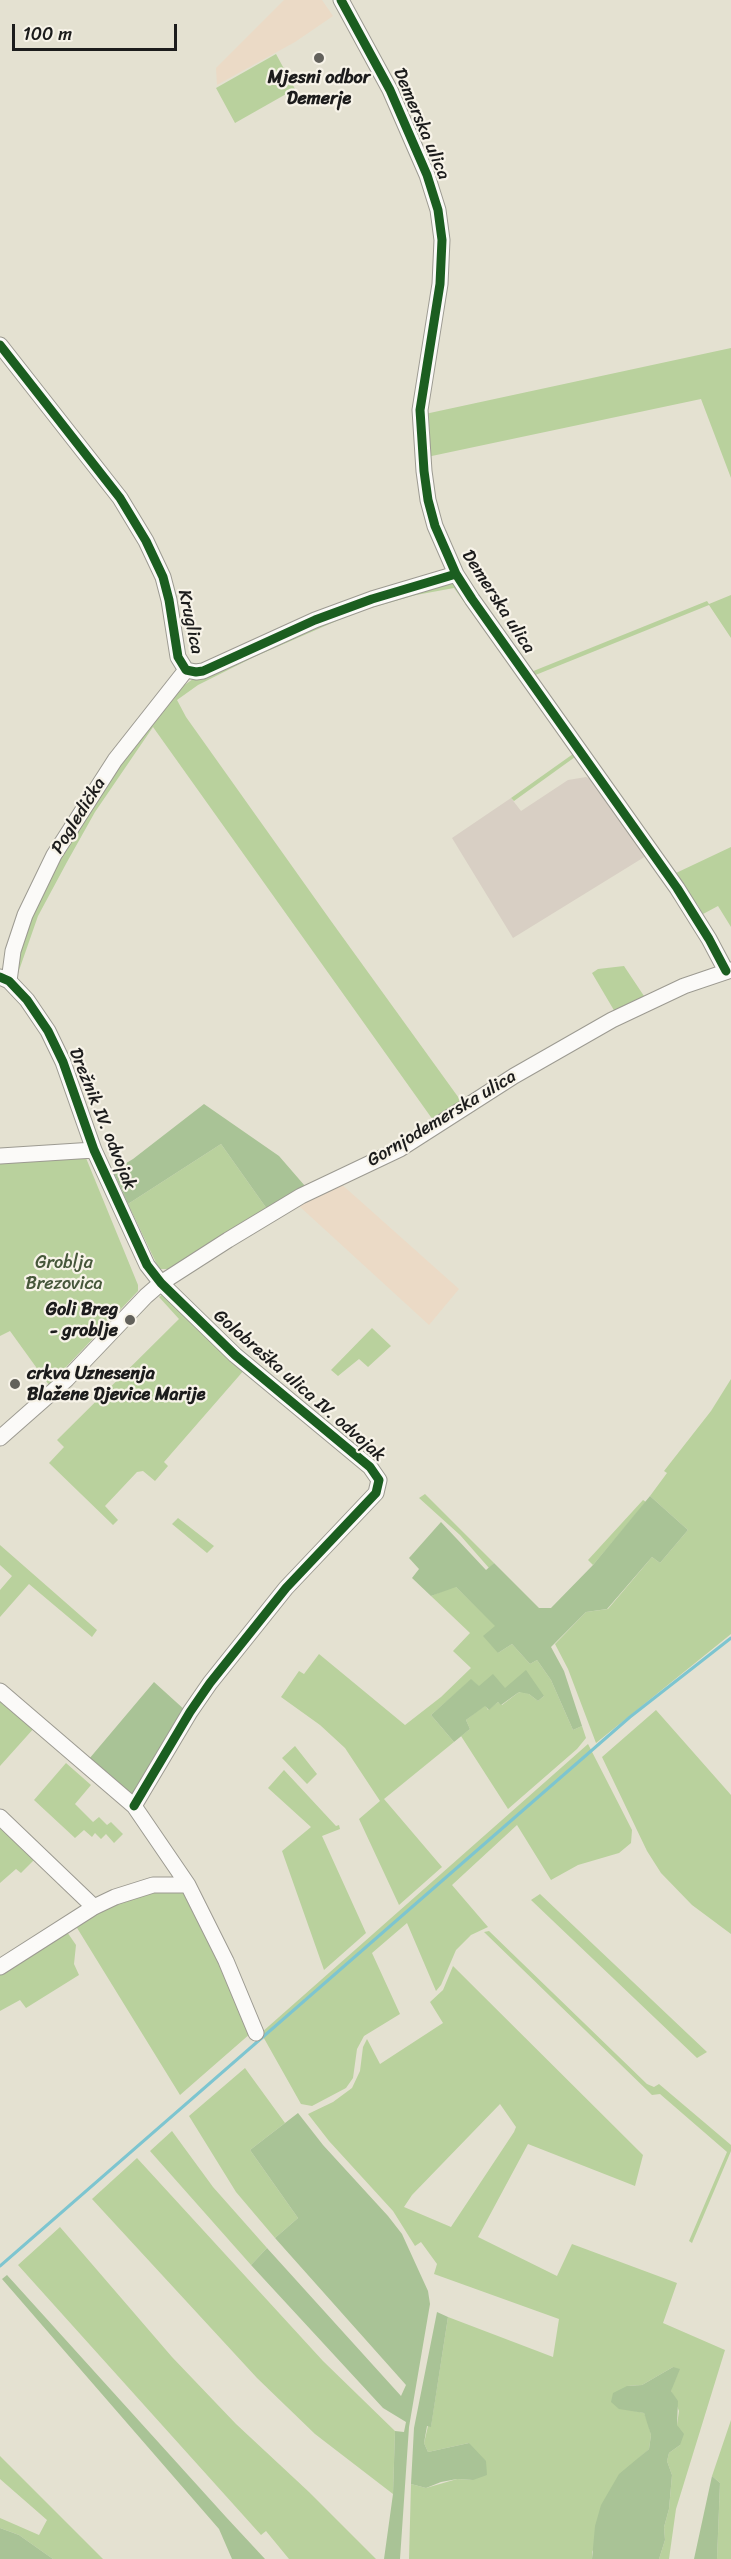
<!DOCTYPE html>
<html>
<head>
<meta charset="utf-8">
<style>
	body { margin:0 }
	#map { position:relative; width:731px; height:2559px; overflow:hidden; background:#e4e1d1; font-family:Sriracha,sans-serif }
	canvas { display:block }
	.scale { position:absolute; left:12px; top:24px; width:165px; height:27px; box-sizing:border-box; border:3px solid #1c1c1c; border-top:0; padding-left:8px; font-size:18px; line-height:21px; white-space:nowrap; color:#1c1c1c; -webkit-text-stroke:4px #f7f3e8; paint-order:stroke }
</style>
</head>
<body>
<div id="map">
<canvas width="731" height="2559"></canvas>
<div class="scale">100 m</div>
</div>
<script>
const g = document.querySelector('canvas').getContext('2d');
g.lineJoin = 'round';
function fillPath(path, color) { g.fillStyle = color; g.fill(path, 'evenodd'); }
const toPath = rows => new Path2D(rows.map(r => 'M' + r).join(''));
function trace(path, color, width, dash) { g.strokeStyle = color; g.lineWidth = width; g.lineCap = dash ? 'butt' : 'round'; g.setLineDash(dash || []); g.stroke(path); }
function drawText(font, color, halo, rows, align = 'center') {
  g.font = font + ' Sriracha,sans-serif'; g.lineWidth = 4.5; g.setLineDash([]); g.textBaseline = 'middle'; g.strokeStyle = halo; g.fillStyle = color; for (const [text, x, y, turn = 0] of rows) {
    g.save(); g.translate(x, y); g.rotate((+turn || 0) * Math.PI / 180); g.textAlign = isNaN(turn) ? turn : align; if (halo) g.strokeText(text, 0, 0); g.fillText(text, 0, 0); g.restore();
  }
}
const built = toPath([
	[284,0,322,0,333,16,295,42,217,85,216,68],
	[339,1182,459,1289,429,1325,298,1205]
]);
const industrial = toPath([
	[586,777,591,779,646,856,513,938,452,838,511,798,521,811,568,780]
]);
const green = toPath([
	[276,54,295,89,235,123,216,88],
	[731,348,731,478,701,399,427,457,425,414],
	[454,582,575,757,514,801,511,798,573,754,454,588,416,595,357,612,254,657,198,685,177,700,186,717,331,921,461,1101,433,1120,153,727,95,812,67,862,38,916,16,979,15,962,43,885,119,762,183,686,193,679,315,624],
	[731,595,731,638,709,605,533,676,531,672,707,601,709,604],
	[731,847,731,927,718,906,703,914,697,904,695,905,676,873],
	[624,966,644,996,615,1012,592,973,598,969],
	[221,1144,267,1209,170,1269,159,1269,128,1204],
	[86,1158,138,1285,138,1291,49,1385,10,1331,0,1336,0,1162],
	[165,1292,245,1369,164,1462,168,1466,155,1481,143,1471,137,1472,105,1506,118,1520,113,1525,49,1463,64,1447,57,1440,179,1319,159,1297],
	[372,1328,391,1346,368,1367,359,1359,338,1376,331,1370],
	[731,1379,731,1634,596,1743,568,1669,555,1644,586,1612,608,1609,652,1557,660,1563,688,1530,650,1496,667,1473,664,1471,711,1411],
	[425,1494,494,1563,489,1568,460,1535,419,1498],
	[643,1500,646,1502,593,1565,588,1560],
	[178,1518,214,1546,207,1553,172,1524],
	[0,1545,97,1630,92,1637,29,1584,0,1617,0,1590,12,1576,0,1565],
	[455,1586,496,1626,498,1653,512,1644,530,1664,537,1660,551,1680,573,1730,582,1726,586,1738,577,1749,508,1809,461,1736,470,1729,466,1720,485,1705,488,1710,498,1702,502,1705,519,1692,529,1694,538,1701,544,1696,478,1686,471,1680,431,1715,454,1742,384,1799,442,1867,399,1905,359,1819,380,1801,345,1748,320,1725,281,1697,299,1671,304,1674,319,1654,405,1725,441,1697,471,1668,453,1651,470,1633,431,1596],
	[0,1696,35,1727,0,1766],
	[656,1710,731,1795,731,1934,692,1905,661,1873,647,1851,602,1757],
	[588,1744,632,1830,631,1843,619,1853,578,1865,551,1880,517,1825,452,1885,488,1927,471,1935,456,1950,441,1985,436,1991,407,1923,372,1953,400,2014,364,2036,357,2049,353,2078,346,2088,312,2106,301,2104,261,2033],
	[295,1746,317,1774,307,1784,282,1758],
	[66,1763,91,1785,75,1804,93,1822,99,1817,107,1825,111,1822,123,1834,114,1843,106,1834,101,1839,95,1833,92,1837,84,1830,75,1838,34,1800],
	[284,1770,336,1826,339,1825,340,1829,322,1836,366,1933,324,1970,282,1851,311,1827,268,1788],
	[0,1822,37,1857,21,1873,16,1869,0,1883],
	[184,1888,251,2033,180,2095,74,1923,130,1896],
	[540,1894,707,2052,697,2058,531,1900],
	[65,1929,76,1945,74,1964,79,1975,26,2008,20,2000,0,2011,0,1971],
	[489,1931,647,2084,654,2087,659,2084,731,2145,731,2151,692,2243,689,2241,727,2152,660,2094,652,2095,484,1932],
	[453,1966,643,2155,635,2186,528,2144,478,2237,557,2276,572,2244,677,2283,663,2323,725,2350,676,2509,669,2559,659,2559,665,2540,664,2527,669,2509,672,2475,667,2461,669,2453,680,2445,677,2425,679,2411,671,2391,673,2367,642,2385,627,2386,635,2411,644,2413,648,2422,651,2435,649,2449,639,2458,592,2552,592,2559,409,2559,411,2484,426,2488,457,2479,473,2480,469,2443,428,2452,424,2443,428,2426,431,2426,448,2317,553,2357,559,2319,434,2274,437,2264,421,2242,415,2246,393,2211,329,2141,308,2114,333,2102,352,2088,360,2071,363,2047,367,2039,380,2064,443,2023,430,2002,443,1990],
	[500,2104,516,2127,514,2132,451,2227,404,2207,412,2195],
	[245,2068,285,2123,250,2150,298,2218,275,2238,236,2192,189,2116],
	[172,2131,213,2187,267,2248,251,2265,150,2151],
	[137,2158,323,2361,395,2431,393,2494,315,2434,257,2378,92,2199],
	[60,2227,172,2357,236,2424,309,2492,376,2559,289,2559,266,2531,261,2535,18,2265],
	[731,2420,731,2559,717,2559,720,2483,712,2476],
	[0,2456,103,2559,53,2559,19,2535,0,2528,0,2518,39,2535,47,2520,0,2479]
]);
const forest = toPath([
	[204,1104,279,1156,305,1186,267,1209,221,1144,128,1204,113,1171,133,1159],
	[650,1496,688,1530,660,1563,652,1557,607,1609,586,1612,551,1647,564,1671,582,1726,573,1730,551,1680,537,1660,530,1664,512,1644,498,1653,483,1636,495,1626,456,1587,431,1596,412,1578,419,1569,409,1558,441,1522,486,1570,494,1563,539,1608,551,1608,593,1565],
	[526,1670,544,1696,538,1701,529,1694,519,1692,501,1705,498,1702,489,1710,485,1706,466,1720,470,1729,454,1742,431,1715,471,1679,479,1686,493,1674,505,1688],
	[154,1682,186,1711,136,1794,131,1794,89,1759],
	[298,2113,323,2145,388,2216,402,2234,428,2291,430,2304,409,2427,400,2559,384,2559,393,2494,395,2431,404,2432,406,2422,383,2408,251,2265,267,2248,401,2396,406,2385,275,2238,298,2218,250,2150],
	[7,2275,226,2517,265,2559,232,2559,219,2529,2,2279],
	[437,2312,448,2317,431,2427,427,2426,424,2443,428,2452,469,2443,486,2461,487,2475,473,2480,457,2479,441,2482,426,2488,411,2484,414,2428],
	[673,2367,680,2369,671,2391,678,2401,677,2425,684,2434,680,2445,669,2453,667,2461,672,2475,669,2509,664,2527,665,2540,659,2559,592,2559,595,2526,601,2505,619,2474,649,2449,651,2435,644,2413,619,2409,611,2402,613,2393,627,2386,642,2385],
	[712,2476,720,2483,717,2559,694,2559],
	[0,2528,19,2535,53,2559,0,2559]
]);
const stream = toPath([
	[0,2266,630,1717,731,1638]
]);
const minor = toPath([
	[341,0,390,90,427,175,438,210,442,240,440,284,420,410,424,471,428,500,435,526,456,574,472,599,677,888,709,939,726,971],
	[0,345,120,498,146,541,163,577,169,600,178,657,186,670,196,672,203,671,315,620,372,599,456,574],
	[0,977,9,981,27,1000,48,1031,63,1062,94,1150,147,1265,161,1283,235,1355,370,1467,379,1480,376,1493,286,1588,210,1683,190,1712,134,1806],
	[9,981,13,951,25,915,54,855,115,760,186,670],
	[0,1156,94,1150],
	[0,1438,67,1379,146,1296,161,1283,228,1240,301,1196,400,1149,514,1076,612,1020,684,986,731,970],
	[0,1691,134,1806,188,1885,226,1961,256,2033],
	[0,1817,94,1907],
	[0,1967,94,1907,115,1897,153,1885,188,1885]
]);
const cycleway = toPath([
	[341,0,390,90,427,175,438,210,442,240,440,284,420,410,424,471,428,500,435,526,456,574,472,599,677,888,709,939,726,971],
	[0,345,120,498,146,541,163,577,169,600,178,657,186,670,196,672,203,671,315,620,372,599,456,574],
	[0,977,9,981,27,1000,48,1031,63,1062,94,1150,147,1265,161,1283,235,1355,370,1467,379,1480,376,1493,286,1588,210,1683,190,1712,134,1806]
]);
const markers = [
	[319,58,6,"#62615b"],
	[130,1320,6,"#62615b"],
	[15,1384,6,"#62615b"]
];
const poiNames = [
	["Mjesni odbor",319,78],
	["Demerje",319,99],
	["Goli Breg",118,1310,"right"],
	["- groblje",118,1331,"right"],
	["crkva Uznesenja",27,1374,"left"],
	["Blažene Djevice Marije",27,1395,"left"]
];
const streetNames = [
	["Demerska ulica",421,124,67],
	["Demerska ulica",498,602,57],
	["Kruglica",190,622,78],
	["Pogledička",79,816,-58],
	["Drežnik IV. odvojak",102,1119,68],
	["Gornjodemerska ulica",442,1119,-31],
	["Golobreška ulica IV. odvojak",299,1386,41]
];
const parkNames = [
	["Groblja",64,1263],
	["Brezovica",64,1284]
];
fillPath(built, '#ebdac6');
fillPath(industrial, '#d8cfc4');
fillPath(green, '#b9d19d');
fillPath(forest, '#a9c396');
trace(stream, '#7dc5d0', 3);
trace(minor, '#9c9a91', 17);
trace(minor, '#fbfaf8', 15);
trace(cycleway, '#1b5e20', 9);
for (const [x, y, r, color] of markers) { const dot = new Path2D(); dot.arc(x, y, r, 0, 2 * Math.PI); g.fillStyle = color; g.fill(dot); trace(dot, '#f7f3e8', 2); }
drawText('bold 18px', '#1c1c1c', '#f7f3e8', poiNames);
drawText('18px', '#1c1c1c', '#f7f3e8', streetNames);
drawText('18px', '#46573a', '#f7f3e8', parkNames);
</script>
</body>
</html>
